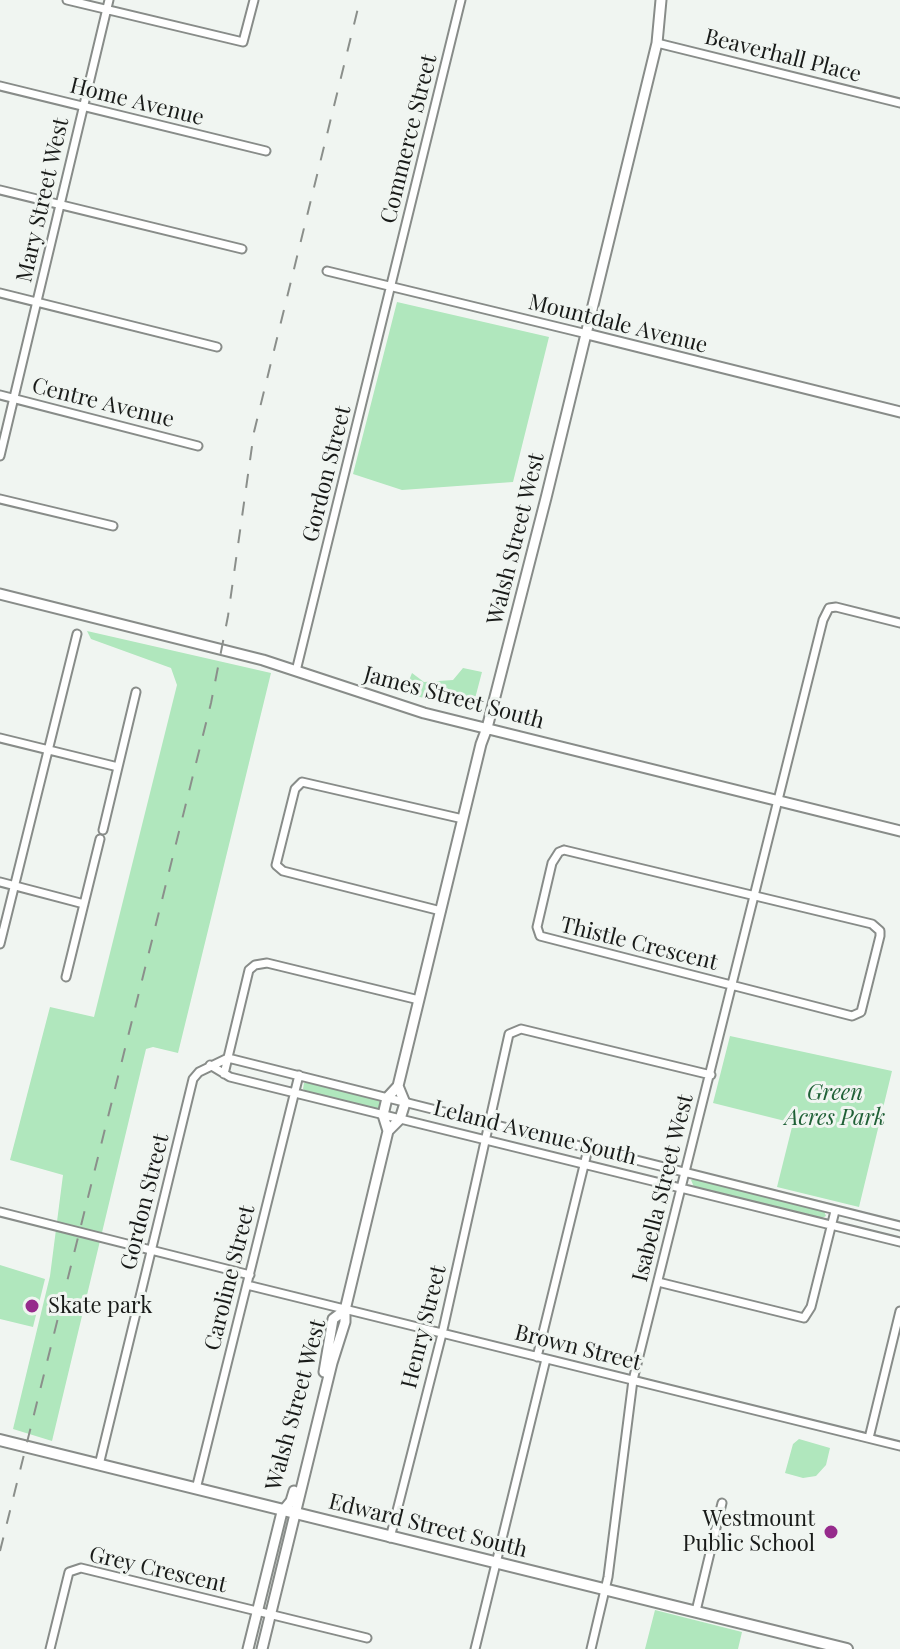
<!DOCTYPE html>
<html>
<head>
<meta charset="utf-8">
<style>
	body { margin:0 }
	canvas { display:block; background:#f0f5f1 }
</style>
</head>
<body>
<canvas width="900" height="1649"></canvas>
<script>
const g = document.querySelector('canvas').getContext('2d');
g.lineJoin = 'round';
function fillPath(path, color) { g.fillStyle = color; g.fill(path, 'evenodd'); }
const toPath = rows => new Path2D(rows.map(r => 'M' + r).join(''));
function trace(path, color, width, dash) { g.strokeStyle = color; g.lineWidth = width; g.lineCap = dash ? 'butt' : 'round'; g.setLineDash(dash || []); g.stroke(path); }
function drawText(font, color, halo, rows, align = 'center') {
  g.font = font + ' "Playfair Display",serif'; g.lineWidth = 6; g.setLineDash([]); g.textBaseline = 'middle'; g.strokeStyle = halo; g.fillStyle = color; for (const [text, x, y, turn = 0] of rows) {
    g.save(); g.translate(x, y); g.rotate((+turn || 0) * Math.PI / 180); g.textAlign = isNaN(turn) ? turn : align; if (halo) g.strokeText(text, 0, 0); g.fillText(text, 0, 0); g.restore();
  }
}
const green = toPath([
	[397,302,549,337,513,482,402,490,353,474],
	[87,631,271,673,178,1053,153,1047,146,1049,52,1441,13,1429,50,1276,63,1175,10,1160,50,1007,94,1017,177,685,171,668,91,639],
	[463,668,482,672,472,710,404,693,412,673,424,682,453,680],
	[730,1036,892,1071,859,1207,777,1187,793,1123,713,1103],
	[310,1082,379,1099,381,1106,376,1109,307,1092,303,1089,304,1083],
	[697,1178,824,1211,826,1216,822,1218,694,1187,691,1180],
	[0,1265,45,1279,33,1327,0,1319],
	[799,1439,830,1448,826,1465,816,1476,803,1478,785,1473,793,1444],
	[655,1610,742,1632,738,1649,645,1649]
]);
const minor = toPath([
	[67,0,243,42,254,0],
	[657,43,900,103],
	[0,86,266,151],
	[0,190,242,249],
	[327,271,587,334],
	[0,293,217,347],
	[0,395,198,446],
	[0,456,109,0],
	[0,499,113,526],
	[296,671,461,0],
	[0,738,118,767],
	[103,830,136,692],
	[564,850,872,924,880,931,880,936,861,1012,852,1016,540,936,537,927,552,863,559,852,564,850],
	[0,882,84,904],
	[441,911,283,871,276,865,295,789,302,782,463,819],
	[0,944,77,634],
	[66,977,100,839],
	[210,1065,230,1077,900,1242],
	[224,1074,249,970,255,965,267,963,419,1000],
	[0,1212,250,1275],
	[658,1282,804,1318,811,1307,835,1211],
	[247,1285,900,1446],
	[537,1357,588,1149],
	[869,1438,900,1311],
	[99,1465,193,1079,199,1072,228,1058,900,1226],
	[196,1489,299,1075],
	[390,1538,442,1334,509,1034,521,1029,711,1075],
	[696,1611,722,1503],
	[50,1649,69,1572,81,1568,367,1638],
	[475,1649,546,1359],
	[591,1649,608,1577,633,1380,823,620,829,608,836,607,900,623]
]);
const tertiary = toPath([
	[587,334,900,412],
	[0,594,263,660,424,713,900,831],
	[398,1086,405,1103,400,1119,388,1131,383,1115,387,1098,398,1086,481,744,487,728,546,498,657,43,661,0],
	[324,1372,333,1319,345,1310],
	[248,1649,282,1512,291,1501,294,1491],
	[262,1649,332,1363,345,1322,345,1310,388,1131]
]);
const secondary = toPath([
	[0,1440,847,1649]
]);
const rail = toPath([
	[0,1551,211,703,228,616,254,432,360,0]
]);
const markers = [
	[32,1306,8,"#962b8c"],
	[831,1532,8,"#962b8c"]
];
const streetNames = [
	["Beaverhall Place",783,56,14],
	["Home Avenue",137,102,14],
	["Commerce Street",409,139,-76],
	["Mary Street West",43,200,-77],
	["Mountdale Avenue",618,324,14],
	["Centre Avenue",103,403,14],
	["Gordon Street",327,474,-76],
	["Walsh Street West",516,539,-76],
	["James Street South",454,698,15],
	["Thistle Crescent",639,944,14],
	["Leland Avenue South",535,1133,14],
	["Isabella Street West",663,1188,-76],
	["Gordon Street",145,1202,-76],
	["Caroline Street",230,1278,-76],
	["Henry Street",424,1327,-76],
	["Brown Street",578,1348,14],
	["Walsh Street West",296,1405,-75],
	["Edward Street South",428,1526,14],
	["Grey Crescent",158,1570,13]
];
const parkNames = [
	["Green",835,1093],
	["Acres Park",835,1118]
];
const poiNames = [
	["Skate park",48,1306],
	["Westmount",815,1519,"right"],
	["Public School",815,1544,"right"]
];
fillPath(green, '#b0e7bd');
trace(minor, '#888c89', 11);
trace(tertiary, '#888c89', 13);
trace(secondary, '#888c89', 14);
trace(minor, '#fff', 7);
trace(tertiary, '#fff', 9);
trace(secondary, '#fff', 10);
trace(rail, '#8b8f8b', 2, [14, 14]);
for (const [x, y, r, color] of markers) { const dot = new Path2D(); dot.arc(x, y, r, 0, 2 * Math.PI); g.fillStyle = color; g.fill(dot); trace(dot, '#f0f5f1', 3); }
drawText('22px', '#191b19', '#f0f5f1', streetNames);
drawText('italic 22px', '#1f6036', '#f0f5f1', parkNames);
drawText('22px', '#191b19', '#f0f5f1', poiNames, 'left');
</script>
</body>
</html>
